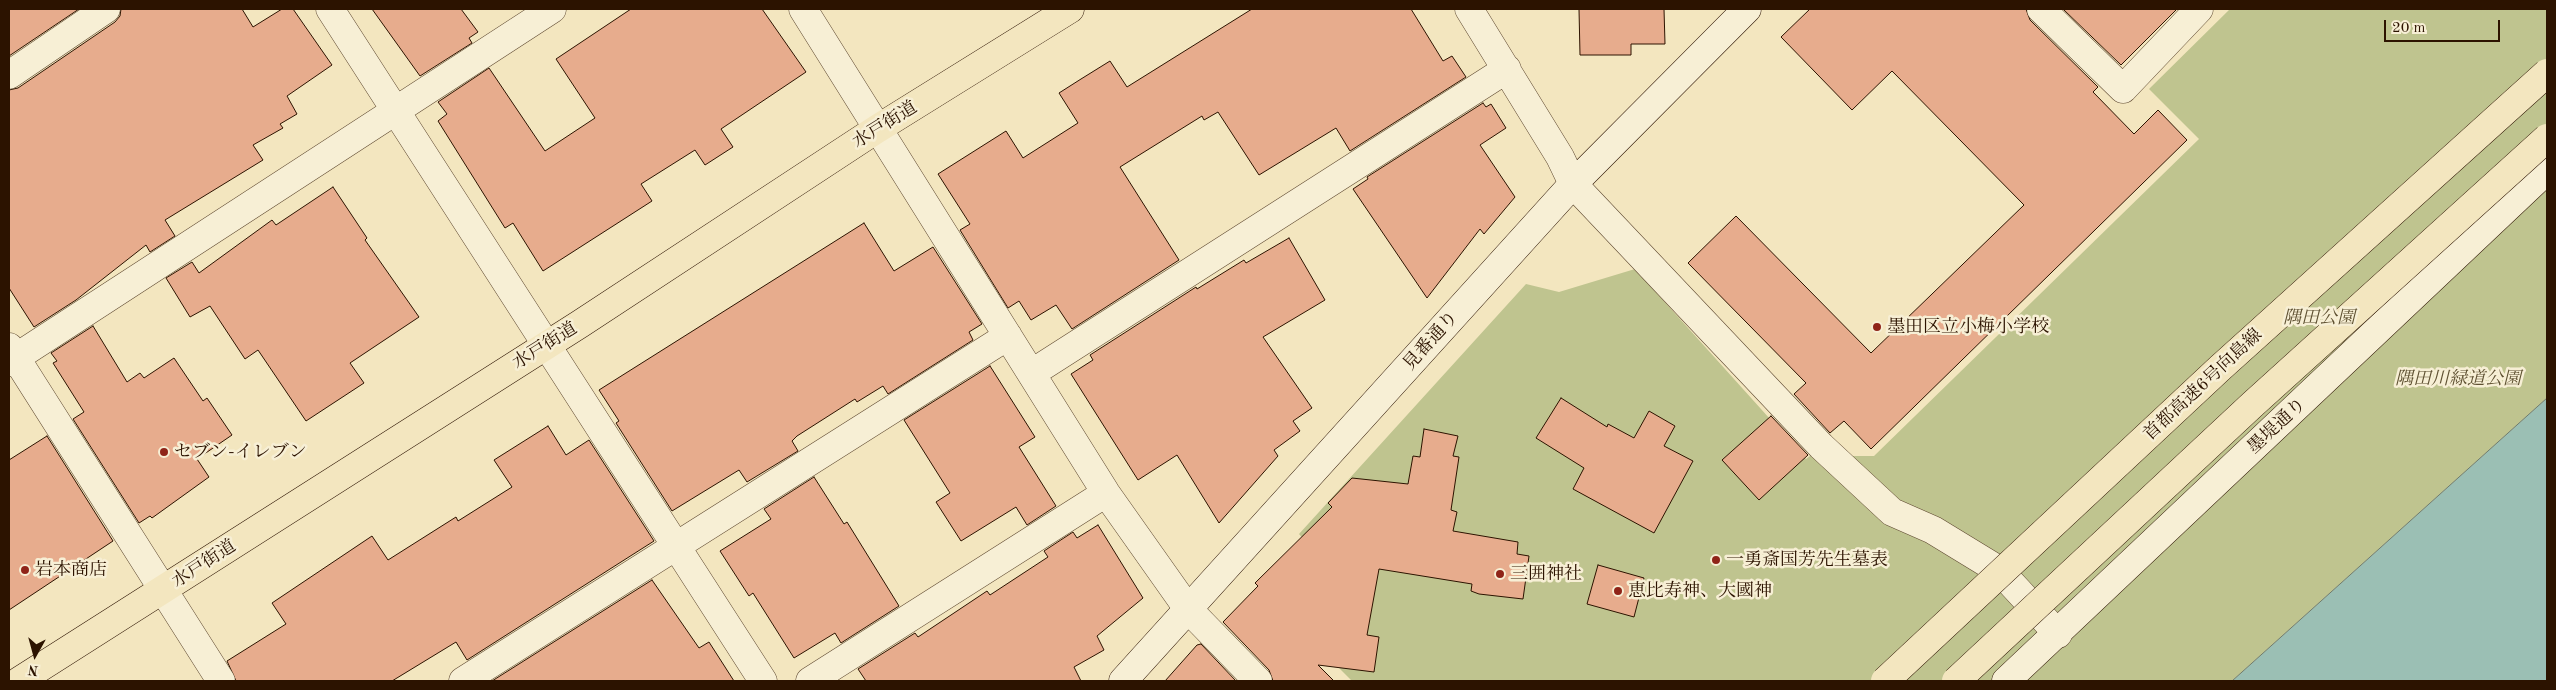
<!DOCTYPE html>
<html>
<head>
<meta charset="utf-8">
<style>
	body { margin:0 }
	#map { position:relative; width:2556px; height:690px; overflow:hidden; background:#f3e6bf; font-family:"Old Standard TT",serif }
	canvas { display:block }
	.frame { position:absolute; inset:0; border:10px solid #2c1300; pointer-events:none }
	.north { position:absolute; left:10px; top:630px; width:50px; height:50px; -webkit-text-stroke:4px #f7efd5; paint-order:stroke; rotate:187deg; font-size:14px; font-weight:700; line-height:20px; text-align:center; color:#2c1300 }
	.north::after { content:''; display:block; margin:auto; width:18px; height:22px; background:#2c1300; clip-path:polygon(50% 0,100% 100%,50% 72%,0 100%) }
	.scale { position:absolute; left:2384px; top:20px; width:116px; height:22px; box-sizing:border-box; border:2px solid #2c1300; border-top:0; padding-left:6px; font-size:15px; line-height:18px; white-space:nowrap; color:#2c1300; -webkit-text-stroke:4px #f7efd5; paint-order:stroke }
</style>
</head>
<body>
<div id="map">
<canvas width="2556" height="690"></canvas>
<div class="frame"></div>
<div class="north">N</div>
<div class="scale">20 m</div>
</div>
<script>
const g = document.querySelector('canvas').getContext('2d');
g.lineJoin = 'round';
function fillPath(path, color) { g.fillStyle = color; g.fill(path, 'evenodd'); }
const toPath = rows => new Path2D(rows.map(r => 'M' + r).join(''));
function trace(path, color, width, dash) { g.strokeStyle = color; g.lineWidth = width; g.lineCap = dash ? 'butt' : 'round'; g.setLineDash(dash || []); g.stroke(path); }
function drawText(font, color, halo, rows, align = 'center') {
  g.font = font + ' "Old Standard TT","Noto Serif JP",serif'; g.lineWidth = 5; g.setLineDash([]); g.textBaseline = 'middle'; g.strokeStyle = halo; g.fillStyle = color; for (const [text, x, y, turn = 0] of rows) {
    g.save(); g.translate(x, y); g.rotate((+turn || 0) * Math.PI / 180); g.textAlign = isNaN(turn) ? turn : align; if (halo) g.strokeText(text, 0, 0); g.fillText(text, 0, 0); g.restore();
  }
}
const green = toPath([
	[2230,9,2547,9,2547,398,2232,681,1352,681,1324,653,1312,549,1299,534,1526,284,1559,292,1635,269,1806,459,1810,456,1874,456,2199,139,2149,89]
]);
const water = toPath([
	[2547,398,2547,681,2232,681,2547,398]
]);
const building = toPath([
	[9,9,79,9,9,56,9,9],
	[121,9,242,9,253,27,282,9,293,9,332,65,287,96,297,114,280,124,283,128,253,145,263,160,165,220,175,236,150,252,146,245,76,300,34,327,9,288,9,90,18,88,115,22,120,16,121,9],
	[372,9,461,9,478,32,469,38,472,43,420,76,372,9],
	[631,9,762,9,806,72,721,129,733,147,705,165,695,150,641,184,652,201,543,271,513,223,505,228,438,121,447,114,438,102,489,68,545,151,595,118,556,59,631,9],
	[1252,9,1411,9,1443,61,1452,56,1466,77,1350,151,1336,128,1259,175,1218,112,1204,120,1202,116,1120,167,1179,260,1072,329,1056,305,1031,320,1019,301,1008,308,960,230,970,224,938,174,1006,131,1023,158,1078,123,1059,93,1081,79,1110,61,1127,87,1252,9],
	[1579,9,1664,9,1665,44,1631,44,1631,55,1580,55,1579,9],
	[1810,9,2026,9,2030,20,2098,87,2093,92,2134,134,2158,110,2187,140,1871,449,1844,421,1830,433,1794,394,1806,383,1688,263,1736,216,1871,353,2024,205,1892,71,1852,110,1781,37,1810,9],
	[2063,9,2177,9,2121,65,2063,9],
	[1483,103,1486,107,1491,104,1506,128,1480,145,1515,197,1484,234,1480,229,1427,298,1353,189,1368,179,1367,177,1483,103],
	[333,187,367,238,365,240,419,317,350,363,364,383,306,421,258,350,245,359,210,306,190,317,166,278,192,262,199,273,272,220,276,225,333,187],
	[864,223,894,271,933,247,982,324,969,332,973,340,888,394,883,386,857,402,855,399,797,436,792,441,798,451,747,482,739,470,672,511,616,423,619,421,599,390,864,223],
	[1289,238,1325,300,1263,337,1312,408,1293,421,1300,431,1274,450,1278,456,1219,523,1177,455,1138,480,1071,374,1093,360,1090,355,1196,287,1197,289,1244,260,1246,263,1289,238],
	[93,326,127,382,140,373,144,378,174,358,203,401,207,398,232,435,197,459,209,477,152,518,150,516,139,523,73,419,84,412,53,363,57,361,51,353,93,326],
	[990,366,1035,437,1019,447,1056,506,1027,525,1016,507,961,541,936,502,950,493,904,420,990,366],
	[1561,398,1607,427,1608,424,1634,438,1649,411,1675,426,1664,446,1693,461,1654,533,1573,489,1584,468,1536,438,1561,398],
	[1771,416,1808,455,1759,500,1722,460,1771,416],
	[548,426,566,455,589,440,654,541,467,660,456,642,392,681,236,681,227,661,286,624,272,603,372,536,388,560,456,517,458,521,512,487,494,460,548,426],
	[1424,429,1458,436,1453,456,1459,457,1451,510,1457,512,1453,531,1518,542,1517,554,1529,556,1523,599,1479,594,1471,591,1472,584,1379,569,1367,635,1379,637,1374,672,1318,665,1334,681,1273,681,1269,670,1223,622,1258,586,1255,583,1332,507,1328,503,1352,478,1408,484,1413,456,1420,457,1424,429],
	[47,436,113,541,9,610,9,460,47,436],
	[814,477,844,524,847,522,899,606,841,643,835,633,794,658,753,593,749,596,720,551,771,519,764,509,814,477],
	[1098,525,1143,598,1097,636,1104,650,1074,667,1081,681,866,681,858,669,915,633,918,637,987,591,990,595,1048,557,1044,551,1073,532,1077,538,1098,525],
	[1598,565,1644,578,1634,617,1587,604,1598,565],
	[652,580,699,648,709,642,734,681,492,681,652,580],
	[1201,644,1236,681,1165,681,1197,645,1201,644]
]);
const street = toPath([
	[330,9,763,681],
	[803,9,1106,493,1188,609,1258,681],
	[1469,9,1560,157,1573,184,1821,446,1892,512,1933,530,1992,566,2010,582,2058,634],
	[2041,9,2123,89,2199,9],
	[9,75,106,9],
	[9,347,221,681],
	[9,362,552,9],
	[1032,373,1507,69],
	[463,681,1008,336],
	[810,681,1106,493]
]);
const secondary = toPath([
	[1123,681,1573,184,1747,9],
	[2006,681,2547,170]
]);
const highway = toPath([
	[19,681,580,324,877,129,1070,9]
]);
const highwayBridge = toPath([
	[1885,681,2220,368,2547,73],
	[1956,681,2253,404,2547,138]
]);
const markers = [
	[1877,327,5,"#8f2418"],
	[164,452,5,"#8f2418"],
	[1716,560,5,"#8f2418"],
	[25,570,5,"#8f2418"],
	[1500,574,5,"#8f2418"],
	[1618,591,5,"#8f2418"]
];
const streetNames = [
	["水戸街道",885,125,-32],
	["見番通り",1431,341,-48],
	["水戸街道",545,346,-32],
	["首都高速6号向島線",2203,385,-43],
	["墨堤通り",2277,426,-43],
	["水戸街道",204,564,-33]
];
const parkNames = [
	["隅田公園",2319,318],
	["隅田川緑道公園",2458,379]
];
const poiNames = [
	["墨田区立小梅小学校",1887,327],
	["セブン-イレブン",174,452],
	["一勇斎国芳先生墓表",1726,560],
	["岩本商店",35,570],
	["三囲神社",1510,574],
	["恵比寿神、大國神",1628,591]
];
fillPath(green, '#bfc48f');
fillPath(water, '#9bbfb4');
trace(water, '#6f7a6c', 1);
fillPath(building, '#e7ac8d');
trace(building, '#2c1300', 1);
trace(street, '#5e4830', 29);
trace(secondary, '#2c1300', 29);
trace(highway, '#2c1300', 29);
trace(street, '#f7efd5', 28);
trace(secondary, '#f7efd5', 28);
trace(highway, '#f3e6bf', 28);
trace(highwayBridge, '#2c1300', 29, []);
trace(highwayBridge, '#f3e6bf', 28);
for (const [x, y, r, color] of markers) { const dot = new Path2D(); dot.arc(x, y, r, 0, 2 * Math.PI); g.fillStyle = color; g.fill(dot); trace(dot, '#f7efd5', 2); }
drawText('18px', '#2c1300', '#f7efd5', streetNames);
drawText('italic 18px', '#5f5132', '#f7efd5', parkNames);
drawText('18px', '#2c1300', '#f7efd5', poiNames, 'left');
</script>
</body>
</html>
